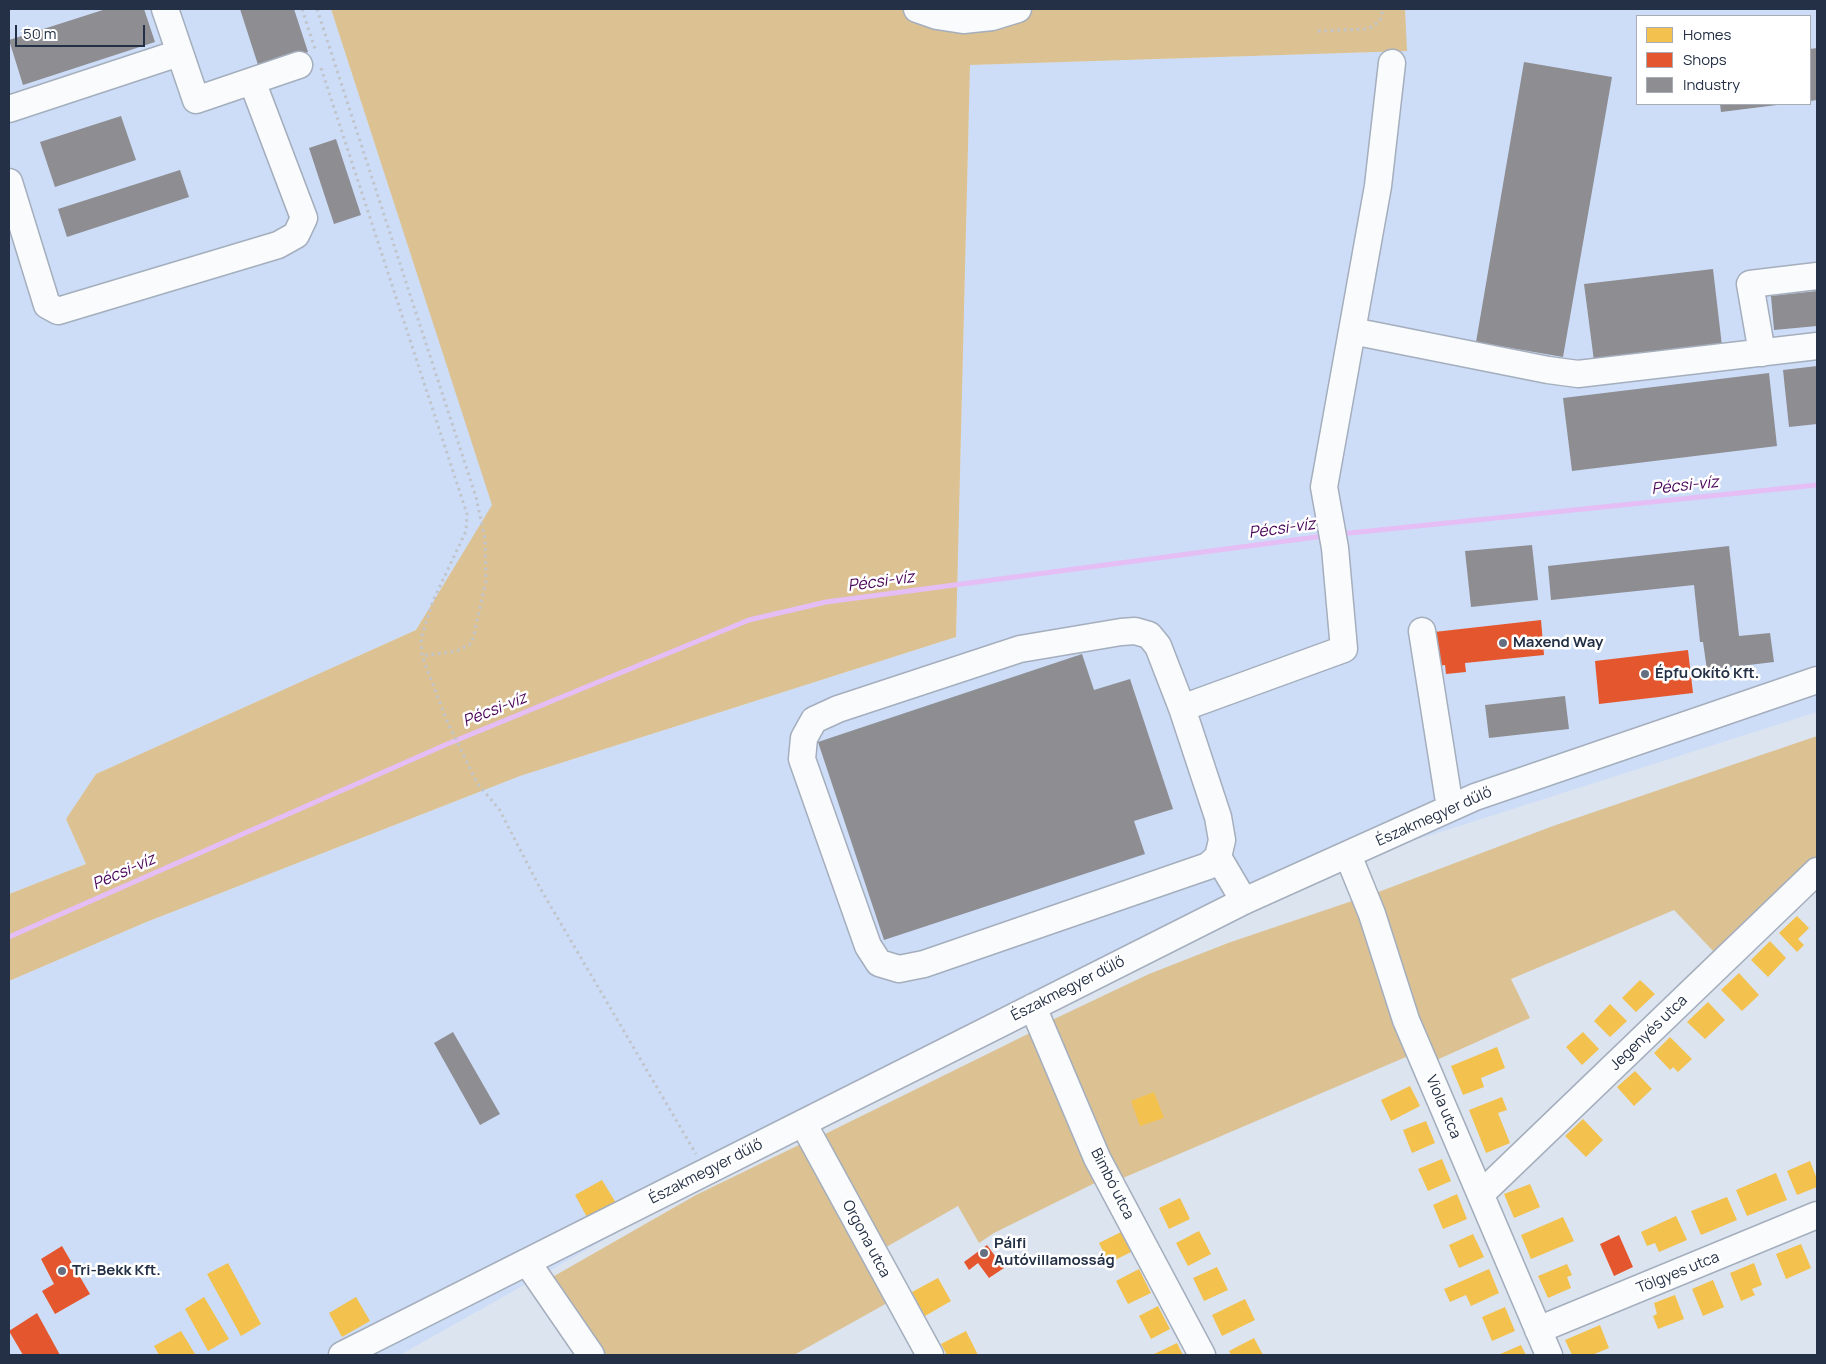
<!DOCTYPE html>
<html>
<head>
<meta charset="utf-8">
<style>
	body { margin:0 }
	#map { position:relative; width:1826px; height:1364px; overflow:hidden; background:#dce4f0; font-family:Manrope,sans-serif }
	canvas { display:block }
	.frame { position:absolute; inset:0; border:10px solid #233045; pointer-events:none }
	.legend { position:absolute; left:1636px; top:15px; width:175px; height:90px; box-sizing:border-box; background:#fff; border:1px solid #a7acb5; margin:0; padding:6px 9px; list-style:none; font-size:15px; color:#233045 }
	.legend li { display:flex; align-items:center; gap:10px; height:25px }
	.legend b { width:25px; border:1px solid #a7acb5 }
	.scale { position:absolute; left:15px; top:25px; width:130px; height:22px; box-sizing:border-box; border:2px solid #233045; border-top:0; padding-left:6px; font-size:15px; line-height:18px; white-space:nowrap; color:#233045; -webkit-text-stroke:4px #fff; paint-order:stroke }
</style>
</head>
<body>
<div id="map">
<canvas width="1826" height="1364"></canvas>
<div class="frame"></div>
<ul class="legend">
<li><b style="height:14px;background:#f2c14e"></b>Homes</li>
<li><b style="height:14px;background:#e4572e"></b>Shops</li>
<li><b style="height:14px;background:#8d8d92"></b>Industry</li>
</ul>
<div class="scale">50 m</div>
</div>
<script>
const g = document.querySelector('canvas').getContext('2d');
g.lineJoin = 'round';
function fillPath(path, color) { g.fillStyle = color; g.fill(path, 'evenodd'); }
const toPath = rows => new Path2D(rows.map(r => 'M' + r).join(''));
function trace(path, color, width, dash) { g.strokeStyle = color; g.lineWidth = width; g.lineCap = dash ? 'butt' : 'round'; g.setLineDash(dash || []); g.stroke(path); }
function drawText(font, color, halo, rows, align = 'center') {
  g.font = font + ' Manrope,sans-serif'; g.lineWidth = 5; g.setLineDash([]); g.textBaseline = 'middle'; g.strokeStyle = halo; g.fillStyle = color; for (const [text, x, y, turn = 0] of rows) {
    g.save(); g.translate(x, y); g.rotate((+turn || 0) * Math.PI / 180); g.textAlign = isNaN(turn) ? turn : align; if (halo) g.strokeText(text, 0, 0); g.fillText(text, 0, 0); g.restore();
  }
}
const built = toPath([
	[9,9,331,9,493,505,416,630,96,774,66,819,86,864,9,894],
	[1405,9,1817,9,1817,712,1343,863,728,1170,400,1355,9,1355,9,981,144,923,520,776,956,637,970,65,1406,51],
	[1637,16,1810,16,1810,104,1637,104]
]);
const green = toPath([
	[331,9,1405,9,1407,51,970,65,956,637,520,776,144,923,9,981,9,894,86,864,66,819,96,774,416,630,492,505],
	[1817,736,1817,857,1715,953,1674,910,1511,979,1530,1018,1430,1063,1373,894,1553,826],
	[1355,900,1413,1054,1123,1178,1102,1150,1050,1021,1149,974,1228,943],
	[1036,1030,1107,1177,994,1233,979,1243,958,1206,881,1250,821,1136],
	[805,1142,889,1302,794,1355,599,1355,549,1279,696,1195]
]);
const homes = toPath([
	[1797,916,1809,928,1798,939,1804,945,1797,952,1779,933],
	[1770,941,1786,958,1768,977,1751,960],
	[1739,973,1759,995,1742,1011,1721,990],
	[1640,980,1655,994,1636,1012,1622,998],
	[1708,1002,1725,1020,1705,1039,1687,1022],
	[1610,1004,1627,1021,1610,1037,1594,1021],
	[1583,1032,1599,1049,1582,1065,1566,1047],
	[1670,1037,1692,1059,1678,1072,1673,1067,1670,1070,1654,1053],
	[1497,1047,1505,1068,1481,1078,1484,1087,1463,1095,1451,1066],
	[1635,1071,1652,1089,1634,1106,1617,1087],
	[1410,1086,1420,1106,1391,1121,1381,1100],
	[1154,1092,1164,1118,1140,1126,1131,1101],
	[1502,1097,1507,1110,1498,1113,1510,1143,1486,1153,1469,1110],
	[1583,1119,1603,1140,1586,1157,1565,1136],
	[1426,1121,1435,1143,1412,1153,1403,1130],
	[1442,1159,1451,1181,1428,1191,1418,1169],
	[1810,1161,1817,1179,1817,1187,1797,1195,1787,1171],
	[1776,1173,1787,1200,1747,1216,1736,1190],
	[602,1180,616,1203,588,1219,575,1195],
	[1530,1184,1540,1207,1514,1218,1504,1194],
	[1457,1194,1467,1219,1443,1229,1433,1205],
	[1727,1197,1737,1220,1701,1235,1691,1211],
	[1180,1198,1190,1219,1169,1229,1159,1208],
	[1676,1216,1687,1240,1659,1252,1655,1243,1647,1246,1641,1232],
	[1563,1217,1574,1241,1531,1259,1521,1235],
	[1199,1231,1211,1254,1188,1266,1176,1243],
	[1121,1232,1131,1252,1109,1263,1099,1243],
	[1473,1234,1484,1257,1459,1268,1449,1245],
	[1801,1244,1811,1268,1786,1279,1776,1254],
	[228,1263,261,1324,241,1336,207,1274],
	[1754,1263,1762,1285,1752,1289,1755,1295,1741,1301,1730,1273],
	[1567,1264,1572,1275,1567,1277,1571,1288,1548,1298,1538,1276],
	[1217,1267,1228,1290,1204,1301,1193,1278],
	[1139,1269,1151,1293,1128,1304,1116,1281],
	[1489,1269,1499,1293,1471,1306,1466,1295,1450,1302,1444,1289],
	[938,1278,951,1301,925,1316,912,1292],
	[1713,1280,1724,1307,1703,1316,1692,1289],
	[1675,1295,1684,1319,1658,1329,1653,1316,1657,1314,1654,1303],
	[204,1297,229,1339,208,1351,185,1309],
	[356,1297,370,1321,342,1337,329,1313],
	[1245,1299,1255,1320,1222,1336,1212,1315],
	[1158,1306,1170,1329,1151,1339,1139,1316],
	[1505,1307,1515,1331,1492,1341,1482,1317],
	[1600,1325,1609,1348,1592,1355,1572,1355,1565,1340],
	[181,1331,195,1354,159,1355,154,1346],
	[966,1331,978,1355,947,1355,941,1344],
	[1254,1338,1263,1355,1231,1355,1229,1351],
	[1177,1343,1183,1355,1152,1355],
	[1521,1345,1526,1355,1498,1355]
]);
const shops = toPath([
	[1541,620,1544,655,1465,663,1466,672,1446,674,1445,665,1438,666,1434,632],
	[1688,650,1693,693,1599,704,1595,661],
	[1619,1235,1633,1267,1614,1276,1600,1244],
	[987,1245,1004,1268,989,1278,978,1263,969,1270,964,1262],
	[62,1246,90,1294,55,1314,42,1291,54,1284,41,1259],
	[37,1313,60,1355,23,1355,9,1331]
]);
const industry = toPath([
	[106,9,144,9,155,42,23,85,9,40],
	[240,9,294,9,308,52,259,68],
	[1817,48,1817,100,1810,101,1810,49],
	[1524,62,1612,77,1563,357,1476,342],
	[1720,104,1777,104,1777,105,1721,112],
	[121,116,136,160,55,187,40,142],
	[336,139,361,215,334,224,309,148],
	[180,170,189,197,67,237,58,209],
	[1713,269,1722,346,1594,361,1584,284],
	[1817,291,1817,326,1774,330,1771,296],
	[1817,366,1817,424,1789,427,1783,370],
	[1769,373,1777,446,1572,471,1563,398],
	[1532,545,1538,600,1471,607,1465,551],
	[1729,546,1739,636,1770,633,1774,662,1707,670,1703,642,1700,642,1694,585,1551,600,1548,566],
	[1082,654,1094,690,1130,679,1173,809,1134,821,1145,854,884,940,818,742],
	[1565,696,1569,729,1489,738,1485,705],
	[453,1032,500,1114,480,1125,434,1043]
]);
const stream = toPath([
	[1340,534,1817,485],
	[9,937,445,745,749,620,826,602,1324,536]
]);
const path = toPath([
	[302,9,316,52],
	[317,9,476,497,485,539,486,581,472,643,457,651,422,656],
	[1318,31,1368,29,1380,21,1383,9],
	[321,68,467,514,466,531,433,601,427,619,421,639,422,656,447,721,477,783,499,809,540,888,696,1154]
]);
const minor = toPath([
	[165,9,196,100,299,65],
	[917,9,937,16,963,20,992,17,1018,9],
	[9,109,179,53],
	[9,182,47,305,58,311,278,245,296,235,304,218,252,81],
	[1352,331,1548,370,1578,374,1817,346],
	[1762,353,1750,284,1817,276],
	[1422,631,1450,808],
	[1182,708,1218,817,1222,840,1218,857,1208,866,924,964,899,969,879,963,868,946,802,759,804,738,814,720,838,709,1020,649,1121,632,1135,631,1149,635,1158,646,1182,708,1344,649,1335,548,1324,487,1378,186,1392,63],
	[1348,855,1372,914,1406,1020,1549,1355],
	[1218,857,1244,901],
	[1033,1007,1097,1158,1202,1355],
	[803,1123,930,1355],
	[1481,1194,1817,871],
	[527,1262,591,1355],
	[1538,1330,1817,1215],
	[342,1355,1244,901,1475,797,1817,680]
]);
const markers = [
	[1503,643,5,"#646f81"],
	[1645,674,5,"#646f81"],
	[984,1253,5,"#646f81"],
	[62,1271,5,"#646f81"]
];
const poiNames = [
	["Maxend Way",1513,643],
	["Épfu Okító Kft.",1655,674],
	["Pálfi",994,1244],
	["Autóvillamosság",994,1261],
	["Tri-Bekk Kft.",72,1271]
];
const streetNames = [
	["Északmegyer dűlő",1434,817,-24],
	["Északmegyer dűlő",1068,989,-27],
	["Jegenyés utca",1649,1033,-44],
	["Viola utca",1443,1107,67],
	["Északmegyer dűlő",706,1172,-27],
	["Bimbó utca",1112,1184,63],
	["Orgona utca",866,1239,62],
	["Tölgyes utca",1678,1273,-22]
];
const waterNames = [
	["Pécsi-víz",1685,486,-6],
	["Pécsi-víz",1282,529,-8],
	["Pécsi-víz",881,582,-8],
	["Pécsi-víz",495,710,-22],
	["Pécsi-víz",124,872,-24]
];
fillPath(built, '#cdddf7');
fillPath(green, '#dcc292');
fillPath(homes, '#f2c14e');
fillPath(shops, '#e4572e');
fillPath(industry, '#8d8d92');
trace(stream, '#e4bef4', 5);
trace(minor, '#a4aebd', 29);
trace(path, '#c1c4ca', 3, [2.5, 4]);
trace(minor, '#fafbfd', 26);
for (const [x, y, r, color] of markers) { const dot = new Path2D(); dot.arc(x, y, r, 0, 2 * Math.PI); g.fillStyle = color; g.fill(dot); trace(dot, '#fff', 2); }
drawText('bold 15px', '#233045', '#fff', poiNames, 'left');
drawText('15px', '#233045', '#fff', streetNames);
drawText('italic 16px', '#490357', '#fff', waterNames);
</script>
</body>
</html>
